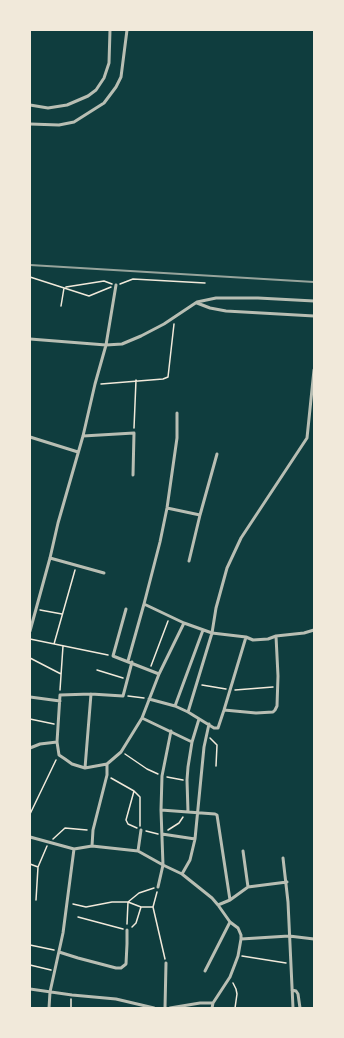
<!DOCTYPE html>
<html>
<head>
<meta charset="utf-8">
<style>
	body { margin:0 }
	#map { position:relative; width:344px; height:1038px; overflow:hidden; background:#0f3d3e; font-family:"DM Sans",sans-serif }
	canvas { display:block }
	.frame { position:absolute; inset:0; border:31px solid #f1e9da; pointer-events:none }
</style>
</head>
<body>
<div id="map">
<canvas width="344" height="1038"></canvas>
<div class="frame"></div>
</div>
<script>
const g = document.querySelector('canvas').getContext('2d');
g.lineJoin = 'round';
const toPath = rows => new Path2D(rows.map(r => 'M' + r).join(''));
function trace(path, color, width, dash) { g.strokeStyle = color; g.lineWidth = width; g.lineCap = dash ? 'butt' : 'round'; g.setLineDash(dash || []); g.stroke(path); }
const path = toPath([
	[30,277,89,296,111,287],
	[120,284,133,279,205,283],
	[66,287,104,281,112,284],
	[61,306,64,288],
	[101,384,163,379,168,377,174,324],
	[134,428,136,380],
	[40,610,62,614],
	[30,639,108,655],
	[54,644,75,570],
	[30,658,61,674],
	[151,666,168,621],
	[97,670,123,678],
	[202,685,226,689],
	[60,690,63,646],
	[235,690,273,687],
	[128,696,144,698],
	[30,719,54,724],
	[210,738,217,745,216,766],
	[125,754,147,769,158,774],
	[167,777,183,780],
	[111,778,134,791,140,797,140,826],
	[134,791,126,820,128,824,137,828],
	[30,814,56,760],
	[168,830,179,823,183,817],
	[146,831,158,834],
	[53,839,65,828,87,830],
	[30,864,38,867],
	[157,892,153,907,165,959],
	[36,900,38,867,47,846],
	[128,902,139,893,154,888],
	[73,904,86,907,112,902,128,902,141,907,153,907],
	[78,917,123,929],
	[127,924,128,902],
	[132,927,136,923,141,907],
	[30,945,54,950],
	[242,956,286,963],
	[30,965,51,970],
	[233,983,236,989,237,994,235,1008],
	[71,1008,71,999]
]);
const minor = toPath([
	[30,105,48,108,67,105,88,96,96,90,104,78,109,63,110,30],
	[30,124,59,125,74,122,104,103,116,87,121,77,127,30],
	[197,303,210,308,226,311,314,316],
	[30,339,106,345,122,344,141,336,164,324,197,302,216,298,258,298,314,301],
	[177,413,177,438,167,508,160,542,144,604,184,623,212,633,246,637,253,640,268,639,276,636,304,633,314,630],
	[83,436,134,433,133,475],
	[30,437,78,452],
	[167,508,200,515],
	[50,558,104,573],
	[189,561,200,515,217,454],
	[126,609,113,656,159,674],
	[30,631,50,558,58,523,83,436,95,384,106,345,116,285],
	[128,661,144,604],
	[132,662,123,696,91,694,60,695,57,742,59,755,65,759,72,764,85,768,107,764,121,752,142,718,159,674,184,623],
	[30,697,60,701],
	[149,699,175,706,188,712,214,728,218,728,224,710,246,637],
	[175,706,203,630],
	[224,710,256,713,273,712,275,710,277,706,278,676,276,636],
	[188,712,212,633,216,608,227,568,241,538,307,438,314,370],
	[142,718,192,742],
	[30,748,40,744,57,742],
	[85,768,91,694],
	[161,810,215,814,217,815,230,900,218,905],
	[188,812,187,780,188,767,192,742,199,719],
	[162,834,195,839],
	[30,837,74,849,92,846,138,851,163,865,182,874,212,898,218,905,230,922,238,928,241,935,241,939,238,956,235,964,230,977,213,1003,212,1008],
	[92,846,93,830,107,775,107,764],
	[138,851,141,830],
	[243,851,248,887],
	[283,858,288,902,293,1008],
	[182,874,190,860,195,839,204,747,209,724],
	[158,887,163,865,161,810,162,776,171,731],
	[230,900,248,887,287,882],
	[241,939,289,936,314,939],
	[59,952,78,958,116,968,121,968,126,964,127,944,127,930],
	[205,971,230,922],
	[30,989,72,995,116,999,154,1008],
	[292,990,296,991,298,994,300,1008],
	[49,1008,50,992,63,933,74,849],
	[165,1008,166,963],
	[170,1008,200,1003,213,1003]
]);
const rail = toPath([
	[30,265,314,282]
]);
trace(path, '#f1e9da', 1.5);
trace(minor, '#b8beb3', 3);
trace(rail, '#97a49c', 2);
</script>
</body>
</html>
